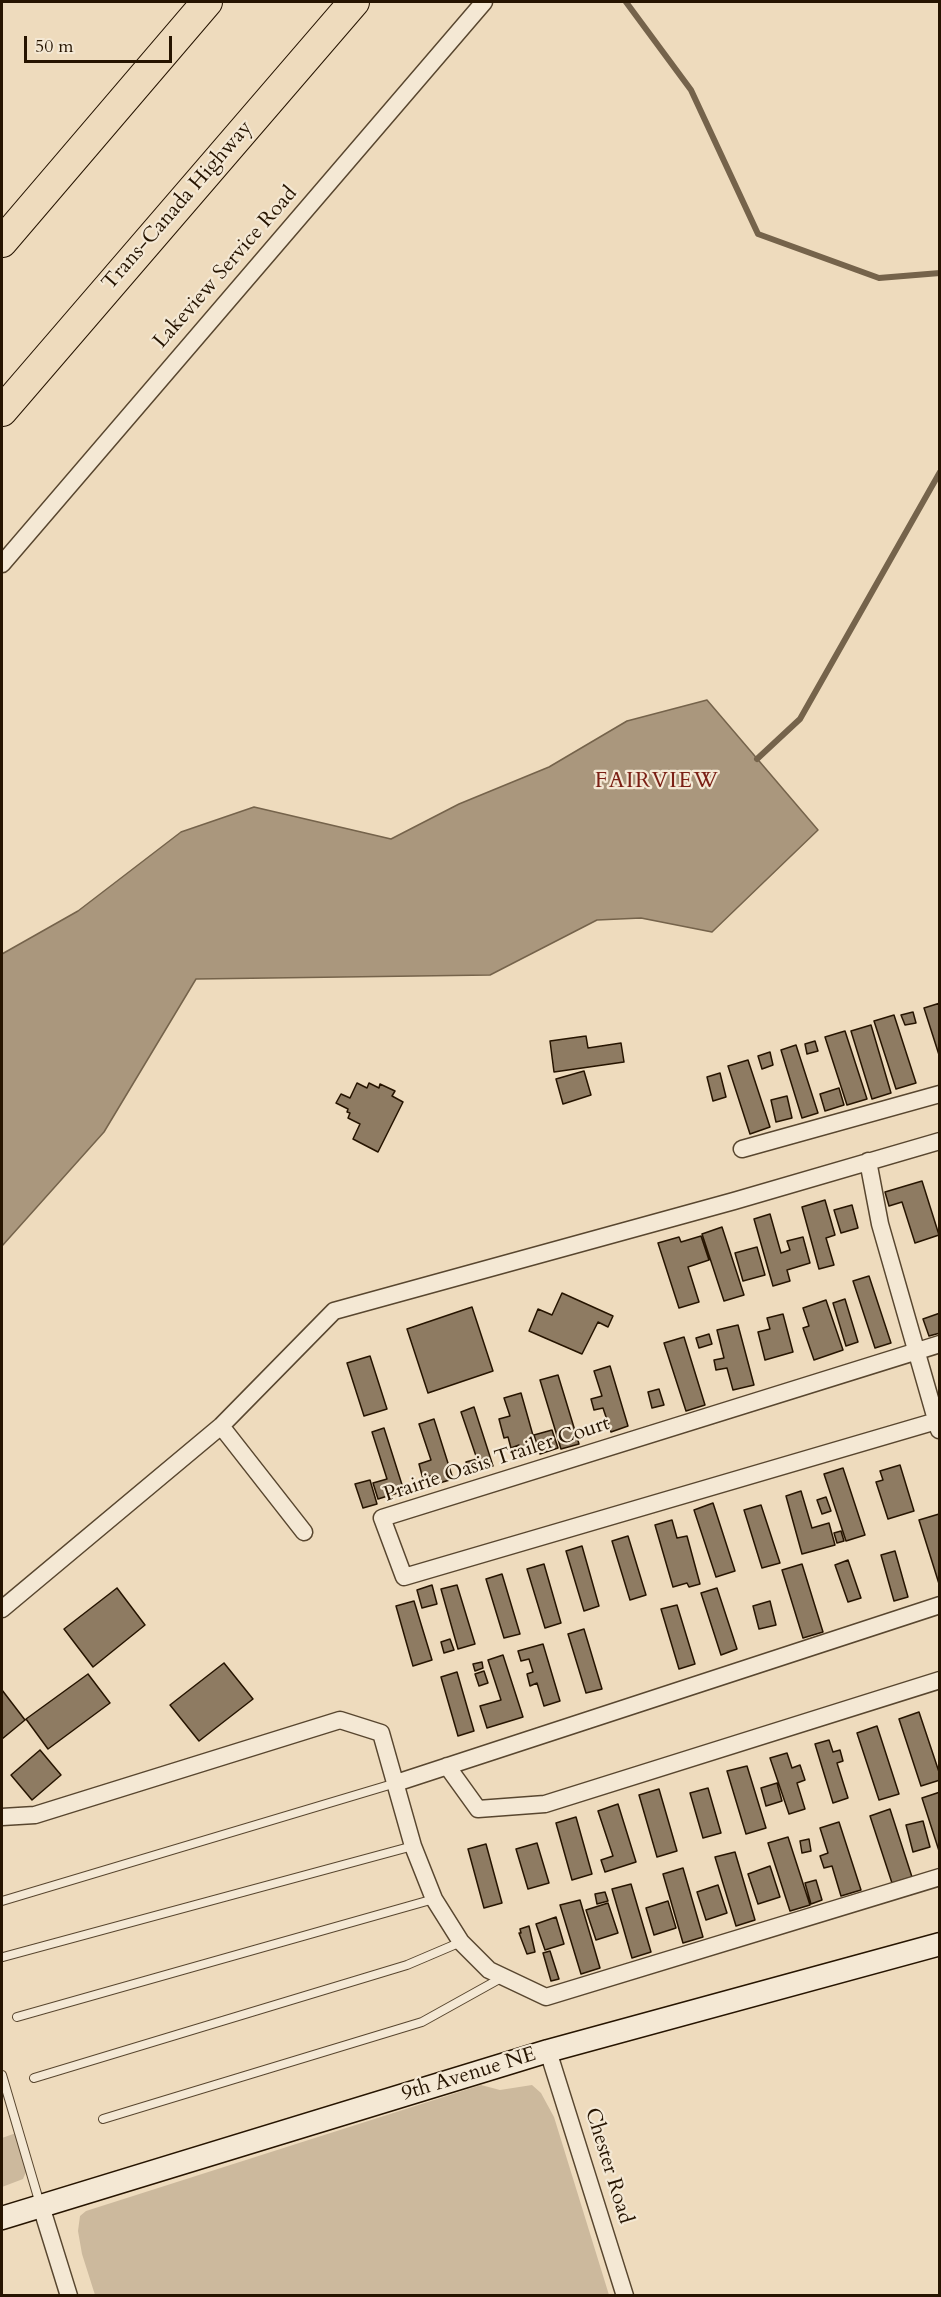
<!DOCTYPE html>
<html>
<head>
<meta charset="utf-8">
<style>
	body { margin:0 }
	#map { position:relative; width:941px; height:2297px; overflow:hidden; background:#eedbbd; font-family:Cardo,serif }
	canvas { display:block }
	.frame { position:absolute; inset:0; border:3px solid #261400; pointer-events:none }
	.scale { position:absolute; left:24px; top:36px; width:148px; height:27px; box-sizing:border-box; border:3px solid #261400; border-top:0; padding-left:8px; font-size:18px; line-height:21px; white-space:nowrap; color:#261400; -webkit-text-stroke:4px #f4e8d4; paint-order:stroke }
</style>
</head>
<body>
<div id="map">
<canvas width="941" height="2297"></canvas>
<div class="frame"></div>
<div class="scale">50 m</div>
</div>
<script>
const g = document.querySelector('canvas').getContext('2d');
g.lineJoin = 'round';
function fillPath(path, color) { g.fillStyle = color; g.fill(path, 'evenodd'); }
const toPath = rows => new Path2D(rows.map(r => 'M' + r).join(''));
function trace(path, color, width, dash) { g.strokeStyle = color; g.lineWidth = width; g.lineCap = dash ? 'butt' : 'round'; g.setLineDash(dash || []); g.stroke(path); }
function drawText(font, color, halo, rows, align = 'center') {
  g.font = font + ' Cardo,serif'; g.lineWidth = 4.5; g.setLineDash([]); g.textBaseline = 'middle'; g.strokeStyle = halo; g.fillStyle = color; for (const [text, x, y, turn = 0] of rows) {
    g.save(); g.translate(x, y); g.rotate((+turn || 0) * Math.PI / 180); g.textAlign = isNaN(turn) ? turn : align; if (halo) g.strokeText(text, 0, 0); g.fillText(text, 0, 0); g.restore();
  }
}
const green = toPath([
	[481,2085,500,2090,532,2085,541,2093,554,2117,609,2295,95,2295,82,2254,78,2231,80,2216,86,2211],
	[16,2133,26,2163,26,2172,23,2179,2,2187,2,2138]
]);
const water = toPath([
	[707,700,818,830,712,932,641,918,597,920,490,975,196,979,104,1132,2,1246,2,954,78,911,181,832,254,807,391,839,459,804,549,767,627,721,707,700]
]);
const stream = toPath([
	[626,2,691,90,758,234,879,278,940,273],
	[757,759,800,719,940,472]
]);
const building = toPath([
	[940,1003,940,1058,924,1008,940,1003],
	[913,1012,916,1023,905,1025,901,1015,913,1012],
	[894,1015,916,1083,896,1089,874,1021,894,1015],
	[871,1025,891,1093,872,1099,851,1031,871,1025],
	[845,1031,867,1099,847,1105,825,1037,845,1031],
	[586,1036,588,1048,621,1043,624,1062,554,1072,550,1041,586,1036],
	[815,1041,818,1051,807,1054,805,1044,815,1041],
	[796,1045,818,1113,802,1118,781,1050,796,1045],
	[770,1052,773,1065,762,1069,758,1056,770,1052],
	[748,1060,770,1127,750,1134,728,1066,748,1060],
	[584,1071,591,1095,563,1104,556,1079,584,1071],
	[720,1073,726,1097,713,1101,707,1077,720,1073],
	[357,1083,367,1088,369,1083,379,1088,380,1084,395,1091,392,1096,403,1102,378,1152,353,1139,360,1124,348,1118,350,1113,347,1112,348,1109,336,1103,341,1094,350,1098,357,1083],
	[839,1088,844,1105,825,1111,820,1094,839,1088],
	[787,1096,792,1118,776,1122,771,1100,787,1096],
	[922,1181,939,1235,915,1243,902,1202,889,1206,885,1192,922,1181],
	[825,1200,835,1235,826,1238,834,1265,819,1269,802,1207,825,1200],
	[852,1205,858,1228,841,1233,834,1210,852,1205],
	[770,1214,781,1253,790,1250,787,1241,803,1237,810,1263,787,1270,790,1281,773,1286,754,1219,770,1214],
	[722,1227,744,1295,724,1301,702,1234,722,1227],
	[701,1236,709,1260,688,1267,699,1302,679,1308,658,1243,679,1237,681,1242,701,1236],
	[757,1247,765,1275,743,1281,735,1253,757,1247],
	[869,1276,891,1343,875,1348,853,1281,869,1276],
	[562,1293,613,1316,608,1327,598,1322,582,1354,529,1331,538,1309,552,1315,562,1293],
	[845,1299,858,1342,846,1346,833,1303,845,1299],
	[826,1300,843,1350,814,1360,803,1328,809,1326,803,1308,826,1300],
	[472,1307,493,1371,428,1393,407,1329,472,1307],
	[940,1313,940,1333,929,1336,923,1319,940,1313],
	[783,1314,793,1352,765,1360,758,1332,770,1329,767,1318,783,1314],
	[738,1325,754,1385,733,1390,727,1368,716,1370,714,1360,724,1358,717,1330,738,1325],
	[709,1334,712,1344,699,1348,696,1338,709,1334],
	[684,1337,705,1405,686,1411,664,1343,684,1337],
	[370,1356,387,1409,364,1416,347,1363,370,1356],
	[610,1366,628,1426,611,1432,603,1408,594,1410,591,1399,602,1396,594,1371,610,1366],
	[558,1375,579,1444,561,1449,540,1380,558,1375],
	[659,1389,664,1405,652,1408,648,1392,659,1389],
	[521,1393,538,1453,523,1457,519,1445,511,1448,508,1437,504,1438,499,1419,510,1416,504,1398,521,1393],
	[474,1407,493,1466,476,1471,475,1468,469,1470,466,1462,477,1459,461,1412,474,1407],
	[434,1419,453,1479,436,1484,433,1475,423,1479,419,1464,431,1460,419,1424,434,1419],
	[384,1428,404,1491,378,1499,373,1483,387,1479,372,1432,384,1428],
	[552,1430,558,1448,540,1454,534,1435,552,1430],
	[900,1465,914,1511,888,1519,876,1482,883,1480,880,1471,900,1465],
	[843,1468,865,1535,846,1541,824,1474,843,1468],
	[370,1480,377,1504,363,1508,355,1484,370,1480],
	[801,1491,812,1528,829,1523,835,1545,802,1554,786,1496,801,1491],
	[826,1497,831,1511,822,1514,817,1500,826,1497],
	[713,1503,735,1571,716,1577,694,1510,713,1503],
	[761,1505,780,1563,762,1568,744,1510,761,1505],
	[939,1514,940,1517,940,1587,919,1520,939,1514],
	[672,1520,677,1538,687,1536,700,1584,689,1587,687,1583,673,1587,655,1525,672,1520],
	[841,1531,844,1541,837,1543,834,1533,841,1531],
	[628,1536,646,1595,630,1600,612,1541,628,1536],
	[582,1546,599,1606,584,1611,566,1551,582,1546],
	[895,1551,908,1597,894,1601,881,1555,895,1551],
	[848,1560,861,1598,848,1602,835,1565,848,1560],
	[544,1564,561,1623,545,1628,527,1569,544,1564],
	[802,1564,823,1632,803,1638,782,1570,802,1564],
	[502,1574,520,1634,504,1638,486,1579,502,1574],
	[432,1585,437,1604,422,1608,417,1590,432,1585],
	[457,1585,475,1644,458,1649,441,1589,457,1585],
	[117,1588,145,1625,93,1667,64,1629,117,1588],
	[717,1588,737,1649,721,1655,701,1593,717,1588],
	[414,1601,432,1660,413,1666,396,1606,414,1601],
	[770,1601,776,1625,759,1629,753,1606,770,1601],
	[677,1605,695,1664,679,1669,661,1609,677,1605],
	[584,1629,602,1689,586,1693,568,1634,584,1629],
	[450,1639,454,1650,444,1653,441,1642,450,1639],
	[543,1644,560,1701,544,1706,537,1683,530,1686,527,1674,533,1672,529,1659,521,1661,518,1651,543,1644],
	[503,1655,523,1717,487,1728,480,1706,501,1700,488,1660,503,1655],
	[482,1662,483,1668,475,1671,473,1664,482,1662],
	[224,1663,253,1699,199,1741,170,1705,224,1663],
	[484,1671,488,1683,479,1686,475,1674,484,1671],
	[457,1672,474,1731,458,1736,441,1677,457,1672],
	[88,1674,110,1703,48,1749,26,1719,88,1674],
	[2,1690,25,1720,2,1739,2,1690],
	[919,1712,940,1775,940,1780,921,1786,899,1719,919,1712],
	[877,1726,899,1794,879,1800,857,1733,877,1726],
	[829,1740,833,1752,840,1750,843,1761,837,1763,848,1798,833,1803,815,1744,829,1740],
	[40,1750,61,1775,32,1800,11,1775,40,1750],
	[787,1753,792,1768,800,1765,805,1780,797,1783,805,1809,789,1814,770,1758,787,1753],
	[747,1766,766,1828,746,1834,727,1771,747,1766],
	[777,1783,782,1801,766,1806,761,1788,777,1783],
	[708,1788,721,1833,703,1838,690,1793,708,1788],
	[659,1789,677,1851,657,1857,639,1795,659,1789],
	[940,1792,940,1854,922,1798,940,1792],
	[618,1804,636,1862,605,1872,601,1860,613,1856,598,1811,618,1804],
	[890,1809,912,1877,892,1883,870,1816,890,1809],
	[576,1817,592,1874,572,1880,556,1823,576,1817],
	[923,1821,930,1847,913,1852,906,1825,923,1821],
	[839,1822,861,1890,841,1896,832,1866,824,1868,820,1856,828,1853,820,1828,839,1822],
	[788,1837,810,1905,790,1911,768,1843,788,1837],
	[809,1839,811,1851,802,1853,800,1841,809,1839],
	[537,1843,549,1883,528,1889,516,1849,537,1843],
	[486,1844,502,1903,484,1908,468,1849,486,1844],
	[735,1852,755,1920,736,1926,715,1857,735,1852],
	[770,1866,780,1897,758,1904,748,1874,770,1866],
	[683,1868,703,1937,683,1943,663,1874,683,1868],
	[816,1880,822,1900,811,1904,805,1883,816,1880],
	[631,1884,651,1952,632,1958,612,1889,631,1884],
	[718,1885,727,1913,706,1920,697,1892,718,1885],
	[605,1892,608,1901,597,1904,595,1894,605,1892],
	[580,1900,600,1968,581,1974,560,1905,580,1900],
	[668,1901,676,1928,654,1935,646,1908,668,1901],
	[608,1903,618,1933,596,1940,586,1910,608,1903],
	[556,1917,564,1944,545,1950,536,1924,556,1917],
	[529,1926,535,1952,527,1954,519,1933,521,1933,520,1929,529,1926],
	[550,1951,559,1979,551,1981,543,1953,550,1951]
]);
const lane = toPath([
	[2,1901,396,1783],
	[3,1957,413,1846],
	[17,2017,434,1899],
	[2,2075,40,2204],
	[34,2078,407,1965,461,1942],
	[103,2119,422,2022,503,1977]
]);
const street = toPath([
	[2,564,484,2],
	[742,1149,940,1094],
	[868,1161,880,1224,939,1430],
	[940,1344,382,1518,404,1577,940,1420],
	[221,1426,304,1532],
	[2,1609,221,1426,334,1311,734,1201,940,1141],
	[447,1766,478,1809,545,1804,940,1680],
	[396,1783,940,1605],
	[2,1817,35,1815,340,1720,381,1733,413,1846,434,1899,461,1942,489,1970,546,1997,940,1877],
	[548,2051,625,2296],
	[41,2206,69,2296]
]);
const secondary = toPath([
	[2,2218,548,2051,940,1944]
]);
const highway = toPath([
	[2,242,207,2],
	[2,411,354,2]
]);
const streetNames = [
	["Trans-Canada Highway",178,206,-49],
	["Lakeview Service Road",226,268,-49],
	["Prairie Oasis Trailer Court",497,1460,-18],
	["9th Avenue NE",469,2075,-17],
	["Chester Road",608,2166,73]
];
const neighbourhoodNames = [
	["FAIRVIEW",657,782]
];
fillPath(green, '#ccb99d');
fillPath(water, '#aa977d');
trace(water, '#75634b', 1.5);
trace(stream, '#75634b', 6);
fillPath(building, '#8e7b62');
trace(building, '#261400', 1.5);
trace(lane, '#58462f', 10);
trace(street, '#58462f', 19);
trace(secondary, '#261400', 25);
trace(highway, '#261400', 32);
trace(lane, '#f4e8d4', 8);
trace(street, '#f4e8d4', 16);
trace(secondary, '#f4e8d4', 22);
trace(highway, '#eedbbd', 30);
drawText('21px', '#261400', '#f4e8d4', streetNames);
g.letterSpacing = '1.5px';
drawText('22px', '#7a1f14', '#f4e8d4', neighbourhoodNames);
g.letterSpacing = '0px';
</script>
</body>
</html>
